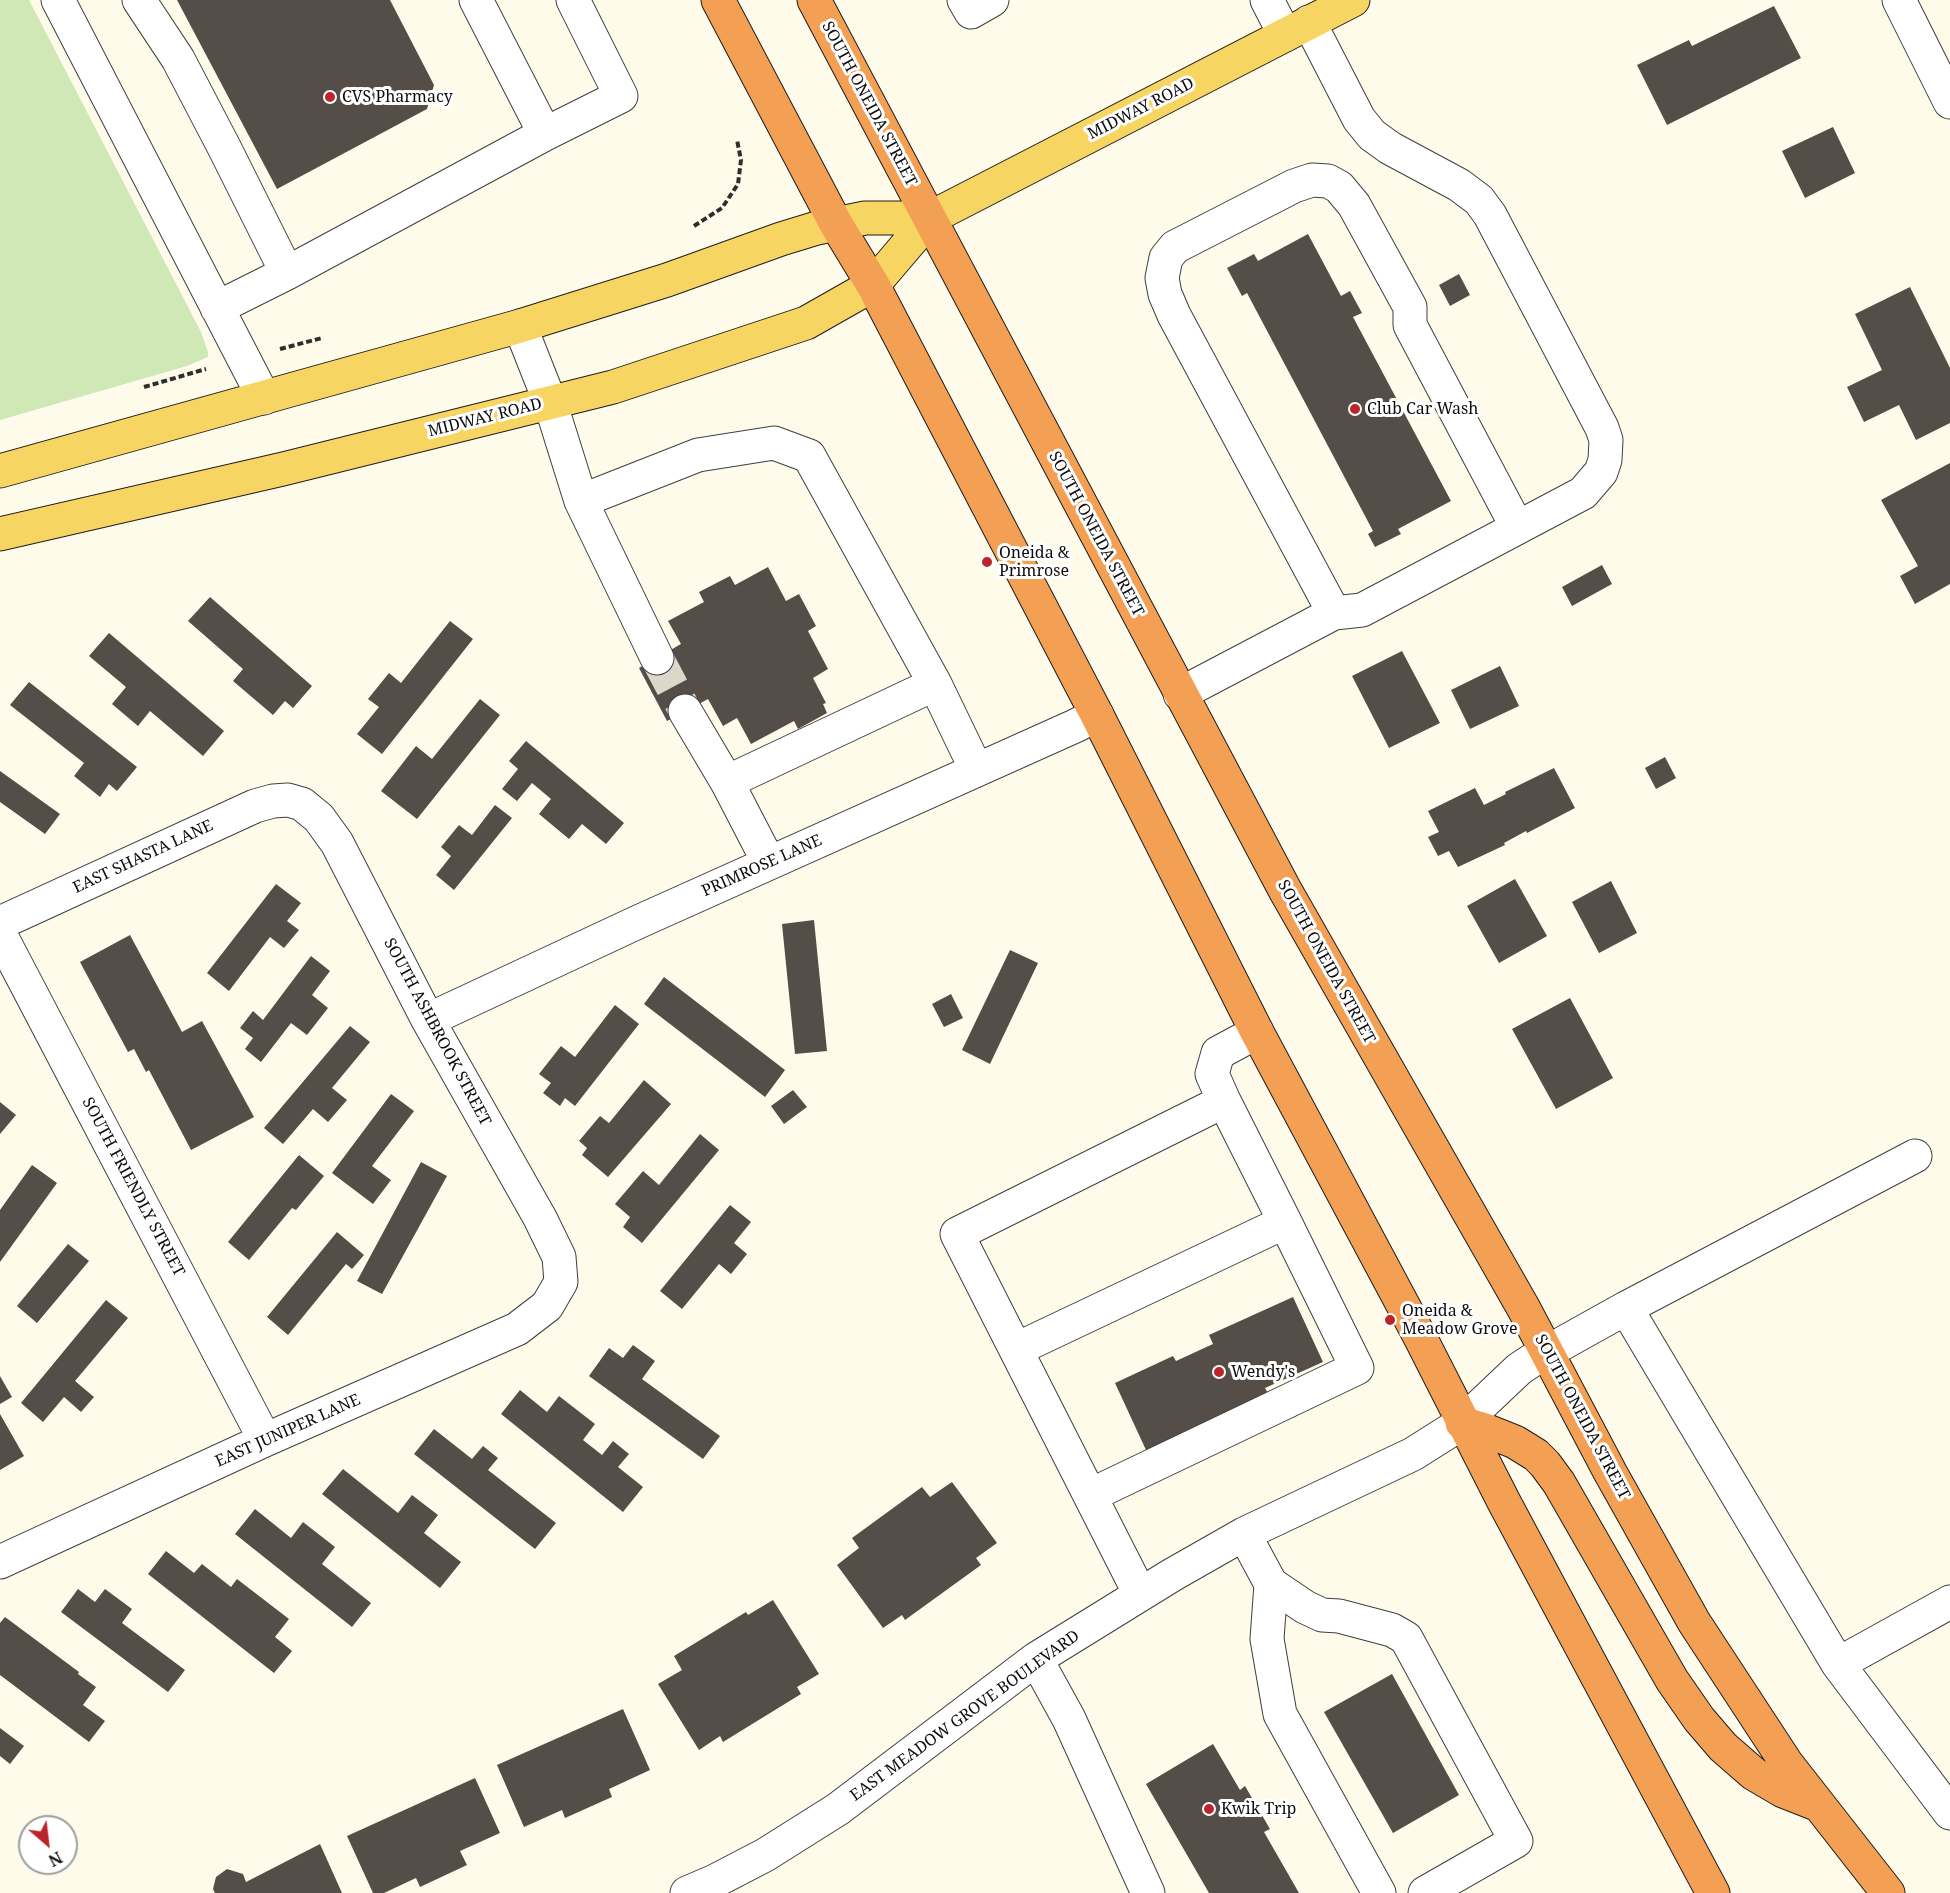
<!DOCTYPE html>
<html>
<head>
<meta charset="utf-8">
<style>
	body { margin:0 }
	#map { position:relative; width:1950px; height:1893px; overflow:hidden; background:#fffbea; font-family:"Noto Serif",serif }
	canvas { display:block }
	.north { position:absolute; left:18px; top:1815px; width:60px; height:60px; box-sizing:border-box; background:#fff; border:2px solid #9e9e9e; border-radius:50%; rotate:152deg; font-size:16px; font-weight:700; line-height:24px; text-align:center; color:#0c0c0c }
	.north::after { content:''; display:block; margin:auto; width:21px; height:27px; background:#ba252b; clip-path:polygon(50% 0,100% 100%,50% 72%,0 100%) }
</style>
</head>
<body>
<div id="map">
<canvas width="1950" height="1893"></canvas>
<div class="north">N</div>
</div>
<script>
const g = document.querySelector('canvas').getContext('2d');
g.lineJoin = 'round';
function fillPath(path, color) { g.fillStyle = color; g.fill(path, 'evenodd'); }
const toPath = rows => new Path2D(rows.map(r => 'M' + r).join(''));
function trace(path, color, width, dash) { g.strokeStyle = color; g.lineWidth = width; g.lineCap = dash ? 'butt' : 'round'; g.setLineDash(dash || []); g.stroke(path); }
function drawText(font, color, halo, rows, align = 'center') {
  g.font = font + ' "Noto Serif",serif'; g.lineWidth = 6; g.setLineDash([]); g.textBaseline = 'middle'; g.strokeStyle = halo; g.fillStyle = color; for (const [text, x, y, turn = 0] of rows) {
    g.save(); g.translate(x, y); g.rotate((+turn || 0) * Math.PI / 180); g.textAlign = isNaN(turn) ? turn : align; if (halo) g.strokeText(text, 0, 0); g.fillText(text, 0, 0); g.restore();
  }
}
const green = toPath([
	[0,0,29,0,201,332,208,352,208,357,187,366,0,420]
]);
const building = toPath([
	[177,0,390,0,434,85,427,109,277,189],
	[1774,6,1801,58,1667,125,1637,65,1689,40,1692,46],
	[1833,127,1855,173,1805,198,1782,151],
	[1308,234,1341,296,1350,291,1362,313,1353,317,1451,501,1398,529,1401,534,1375,547,1368,534,1373,531,1247,293,1242,296,1227,268,1254,254,1258,261],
	[1459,274,1470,295,1450,306,1439,285],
	[1910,287,1950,368,1950,423,1916,440,1899,405,1864,422,1847,387,1882,370,1855,314],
	[1950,463,1950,584,1915,604,1900,576,1918,566,1881,500],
	[1602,565,1612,584,1572,606,1562,587],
	[768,567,786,601,799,594,816,626,808,631,828,669,813,678,826,703,823,704,827,713,798,729,794,721,751,744,737,718,723,726,708,699,667,721,639,668,681,644,668,621,704,602,699,592,730,576,735,585],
	[210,597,312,686,293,708,285,701,273,715,233,681,243,669,188,621],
	[450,621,473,639,382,754,357,734,379,707,368,699,389,673,401,683],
	[109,633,224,731,203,756,150,711,138,726,112,704,126,687,89,656],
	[1402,651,1440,723,1389,748,1352,676],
	[1500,666,1519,706,1470,729,1451,690],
	[29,682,137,767,117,791,109,784,100,797,74,776,84,763,10,705],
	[480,699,500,715,417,819,381,791,416,746,432,759],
	[526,741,624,823,606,844,582,824,569,839,539,814,551,799,532,783,517,801,502,789,518,769,509,761],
	[1665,757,1676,778,1656,789,1645,768],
	[1554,768,1575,808,1527,833,1526,831,1504,843,1505,845,1458,867,1449,851,1438,856,1428,837,1439,832,1428,811,1475,788,1484,805,1506,794,1505,792],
	[0,771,60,814,45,834,0,802],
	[495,805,512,818,454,890,436,875,451,856,441,847,459,825,472,835],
	[1515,879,1547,936,1499,963,1467,906],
	[1611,881,1637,933,1599,953,1572,902],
	[276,884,301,903,287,921,299,930,284,948,270,937,229,991,207,973],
	[814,920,827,1051,795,1054,782,924],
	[130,935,182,1032,202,1021,254,1117,191,1150,149,1070,146,1072,134,1049,128,1052,80,962],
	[1010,950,1038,963,990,1064,962,1050],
	[311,956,330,971,312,995,328,1008,307,1035,291,1023,261,1062,245,1049,253,1038,240,1028,253,1011,263,1020],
	[664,977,785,1070,765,1097,644,1004],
	[951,994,963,1018,944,1027,932,1004],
	[1570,998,1613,1078,1556,1109,1512,1029],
	[615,1005,639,1024,575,1106,565,1098,560,1106,543,1093,551,1083,539,1074,561,1046,575,1057],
	[350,1026,370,1042,332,1088,347,1100,328,1122,313,1109,283,1144,264,1128],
	[644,1080,671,1104,608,1177,582,1155,587,1148,579,1141,600,1116,609,1123],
	[793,1090,807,1107,784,1124,771,1106],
	[391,1094,414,1111,372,1166,391,1180,373,1204,332,1173],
	[0,1102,16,1115,0,1134],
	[700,1134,719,1150,642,1243,623,1227,630,1217,615,1204,643,1171,659,1185],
	[299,1155,324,1176,296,1210,292,1208,249,1260,228,1242],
	[421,1162,447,1176,382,1294,357,1281],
	[32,1165,57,1183,0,1262,0,1210],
	[730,1205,751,1222,734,1243,747,1254,731,1274,719,1264,682,1309,660,1291],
	[337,1232,364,1255,352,1269,346,1264,288,1335,267,1317],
	[68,1244,89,1261,37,1323,17,1306],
	[1293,1297,1323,1362,1265,1388,1269,1395,1179,1446,1175,1437,1146,1450,1115,1383,1173,1356,1176,1361,1213,1344,1209,1335],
	[106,1300,128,1318,75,1381,94,1397,81,1412,64,1397,43,1422,21,1403],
	[633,1345,655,1361,642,1379,720,1436,703,1459,589,1376,609,1348,623,1358],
	[0,1376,12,1397,0,1404],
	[520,1390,547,1412,559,1396,595,1424,583,1440,602,1455,613,1441,629,1454,618,1467,643,1487,623,1512,501,1414],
	[0,1414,24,1456,0,1470],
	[434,1429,472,1459,483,1446,498,1458,488,1470,556,1523,535,1549,414,1454],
	[343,1469,398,1513,412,1495,438,1515,424,1533,461,1562,440,1588,322,1494],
	[952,1482,997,1543,976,1558,981,1565,905,1620,902,1615,883,1628,837,1565,859,1548,852,1538,922,1487,930,1497],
	[255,1509,291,1538,303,1522,335,1547,322,1564,371,1603,352,1627,235,1534],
	[166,1551,194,1573,202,1564,231,1587,237,1579,289,1619,275,1637,292,1651,274,1673,148,1574],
	[78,1589,95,1602,105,1589,132,1609,122,1623,185,1670,168,1692,61,1612],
	[773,1600,819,1674,797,1687,801,1694,723,1742,720,1736,699,1750,658,1684,682,1670,674,1656,746,1612,748,1615],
	[5,1617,79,1672,78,1674,96,1687,83,1705,105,1721,89,1742,0,1675,0,1623],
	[1392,1674,1459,1795,1393,1833,1324,1712],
	[623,1709,650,1770,609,1789,612,1797,565,1818,562,1810,524,1827,497,1765],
	[0,1728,24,1746,10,1764,0,1756],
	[1213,1744,1240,1790,1245,1786,1270,1829,1264,1832,1299,1893,1209,1893,1146,1784],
	[475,1778,500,1833,460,1851,467,1865,420,1887,416,1878,384,1893,373,1893,347,1836],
	[320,1844,342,1893,215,1893,213,1889,216,1877,227,1869,243,1874,246,1882]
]);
const minorTunnel = toPath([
	[657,658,685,711]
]);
const path = toPath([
	[694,226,722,208,738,184,741,160,737,140],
	[280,349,322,338],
	[144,387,206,369]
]);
const minor = toPath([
	[58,0,264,398],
	[139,0,178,59,225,149,287,273],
	[476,0,545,134],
	[964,0,971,12,992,0],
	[1267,0,1285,35],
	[1899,0,1950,102],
	[217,308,287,273,545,134,621,96,573,0],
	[520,326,550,402,581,501,698,455,774,443,809,456,935,684],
	[581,501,657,658],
	[1334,613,1174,315,1165,294,1162,278,1166,258,1175,247,1294,186,1312,180,1328,181,1339,187,1354,205,1410,307,1410,325,1517,527],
	[1180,694,1334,613,1362,610,1583,493,1601,472,1605,460,1606,440,1602,428,1490,215,1479,200,1459,185,1390,148,1372,135,1359,119,1309,22],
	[685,711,727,782],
	[769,863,727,782,935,684,976,769],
	[0,923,255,806,273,801,288,800,302,804,319,818,337,843,428,1020,540,1218,559,1257,561,1282,547,1306,517,1329,265,1440,0,1562],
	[0,934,265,1440],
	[428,1020,638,922,1075,726,1097,715],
	[1626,1308,1838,1664,1950,1813],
	[1017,1349,1285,1222,1224,1101],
	[1091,1495,1357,1368,1285,1222],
	[1244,1534,1271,1584,1267,1639,1280,1714,1379,1893],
	[1271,1584,1305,1607,1322,1615,1339,1616,1392,1630,1406,1638,1516,1841,1425,1893],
	[1140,1594,957,1234,1224,1101,1212,1074,1218,1053,1257,1032],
	[1036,1659,1069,1719,1148,1893],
	[1838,1664,1950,1602],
	[687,1893,715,1881,765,1855,838,1809,1036,1659,1172,1575,1244,1534,1413,1454,1462,1423,1519,1369,1531,1361,1626,1308,1915,1156]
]);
const major = toPath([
	[0,471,520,326,667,280,781,239,817,228,865,218,930,218],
	[0,534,283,469,613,387,806,323,873,285,930,218,1353,0]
]);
const highway = toPath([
	[718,0,836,224,873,285,1097,715,1257,1032,1419,1335,1504,1502,1713,1893],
	[814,0,1285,890,1524,1309,1610,1472,1694,1622,1787,1764,1888,1893],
	[1462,1423,1485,1430,1515,1442,1536,1455,1545,1464,1559,1483,1672,1680,1699,1719,1723,1747,1754,1774,1783,1791,1816,1804]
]);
const markers = [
	[330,97,6,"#ba252b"],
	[1355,409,6,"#ba252b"],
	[987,562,6,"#ba252b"],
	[1390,1320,6,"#ba252b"],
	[1219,1372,6,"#ba252b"],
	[1209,1809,6,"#ba252b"]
];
const poiNames = [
	["CVS Pharmacy",342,97],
	["Club Car Wash",1367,409],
	["Oneida &",999,553],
	["Primrose",999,571],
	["Oneida &",1402,1311],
	["Meadow Grove",1402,1329],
	["Wendy's",1231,1372],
	["Kwik Trip",1221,1809]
];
const streetNames = [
	["SOUTH ONEIDA STREET",869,104,62],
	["MIDWAY ROAD",1141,109,-27],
	["MIDWAY ROAD",485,418,-14],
	["SOUTH ONEIDA STREET",1096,534,62],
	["EAST SHASTA LANE",143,857,-25],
	["PRIMROSE LANE",762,866,-24],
	["SOUTH ONEIDA STREET",1326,962,61],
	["SOUTH ASHBROOK STREET",437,1032,62],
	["SOUTH FRIENDLY STREET",133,1187,62],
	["SOUTH ONEIDA STREET",1582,1417,62],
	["EAST JUNIPER LANE",288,1431,-24],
	["EAST MEADOW GROVE BOULEVARD",965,1716,-36]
];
fillPath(green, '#cfe8b5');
fillPath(building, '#544d48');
trace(minorTunnel, '#dbd7c9', 33, [33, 16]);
trace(minor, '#3f3f3f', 35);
trace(major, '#1d1d1d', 35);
trace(highway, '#1d1d1d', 35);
trace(path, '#2e2e2e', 4, [6, 3]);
trace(minor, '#fff', 33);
trace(major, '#f7d562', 33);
trace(highway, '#f39f54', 33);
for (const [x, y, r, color] of markers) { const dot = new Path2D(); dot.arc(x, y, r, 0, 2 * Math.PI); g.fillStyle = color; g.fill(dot); trace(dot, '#fff', 2); }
drawText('16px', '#0c0c0c', '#fff', poiNames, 'left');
drawText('16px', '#0c0c0c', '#fff', streetNames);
</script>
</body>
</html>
